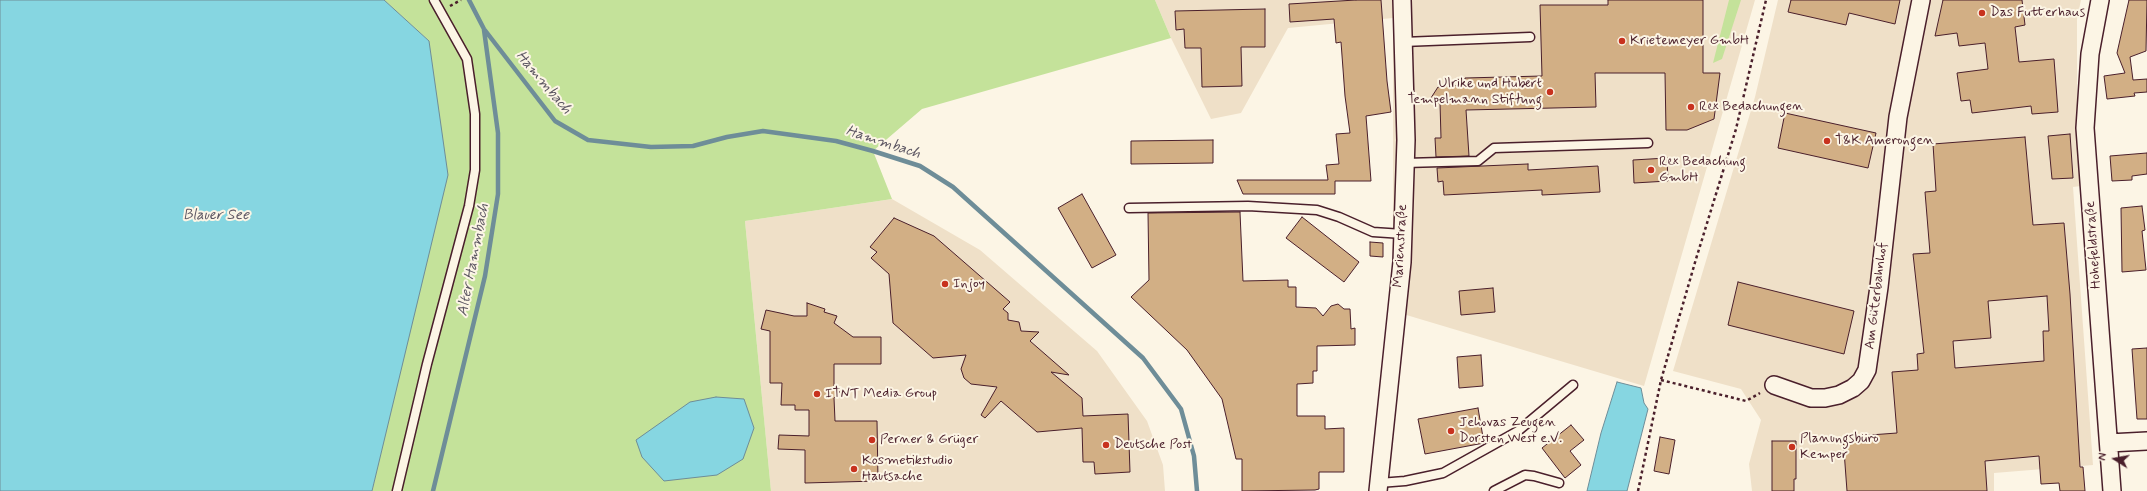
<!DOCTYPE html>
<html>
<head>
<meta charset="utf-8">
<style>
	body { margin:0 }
	#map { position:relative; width:2147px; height:491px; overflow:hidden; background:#fcf5e5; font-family:Mynerve,sans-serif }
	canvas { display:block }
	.north { position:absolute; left:2095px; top:439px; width:40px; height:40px; -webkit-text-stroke:3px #fcf5e5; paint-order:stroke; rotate:281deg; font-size:11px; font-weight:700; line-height:16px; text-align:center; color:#4a1f2b }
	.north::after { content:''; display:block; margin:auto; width:14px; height:18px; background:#4a1f2b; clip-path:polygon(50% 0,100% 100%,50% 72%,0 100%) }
</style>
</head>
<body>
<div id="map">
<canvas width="2147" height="491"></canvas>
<div class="north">N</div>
</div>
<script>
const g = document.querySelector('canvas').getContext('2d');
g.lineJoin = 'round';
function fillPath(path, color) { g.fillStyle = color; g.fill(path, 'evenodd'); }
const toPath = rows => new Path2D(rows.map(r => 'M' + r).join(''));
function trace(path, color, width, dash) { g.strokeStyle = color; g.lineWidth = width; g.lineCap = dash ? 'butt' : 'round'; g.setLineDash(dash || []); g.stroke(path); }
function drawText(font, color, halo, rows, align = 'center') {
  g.font = font + ' Mynerve,sans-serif'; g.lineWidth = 4; g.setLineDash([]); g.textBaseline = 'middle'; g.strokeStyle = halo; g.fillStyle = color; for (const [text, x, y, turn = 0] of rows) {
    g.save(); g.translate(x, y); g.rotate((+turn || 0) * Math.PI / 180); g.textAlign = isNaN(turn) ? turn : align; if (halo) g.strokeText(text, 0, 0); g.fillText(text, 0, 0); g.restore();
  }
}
const built = toPath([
	[1155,0,1755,0,1644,386,1393,311,1393,18,1288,28,1241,113,1211,119,1171,38],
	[1778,0,2081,0,2077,19,2077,133,2081,186,2073,187,2093,465,1994,473,1994,491,1752,491,1749,464,1761,420,1741,389,1673,371,1755,97],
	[892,199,980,250,1097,351,1147,421,1163,465,1165,491,771,491,745,221]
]);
const green = toPath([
	[384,0,1155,0,1171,38,922,109,873,151,892,199,745,221,771,491,372,491,388,421,429,41],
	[1729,0,1741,0,1722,59,1713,63]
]);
const water = toPath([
	[0,0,384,0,429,41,448,175,372,491,0,491,0,0],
	[1617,382,1641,388,1644,403,1648,409,1627,491,1587,491,1601,433,1617,382],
	[716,397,744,399,754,428,743,459,717,475,664,481,642,457,636,440,690,402,716,397]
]);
const stream = toPath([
	[469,0,484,29,555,121,588,140,651,147,693,146,727,137,763,131,836,141,873,151,920,166,953,187,1143,358,1181,409,1194,456,1197,491],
	[433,491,485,276,498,194,498,133,484,30]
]);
const building = toPath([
	[1356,0,1381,0,1387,81,1391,112,1366,116,1371,181,1335,181,1335,194,1243,194,1237,180,1328,180,1326,165,1339,164,1336,134,1350,133,1345,96,1341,42,1336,43,1334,19,1290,22,1289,4,1356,0],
	[1608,0,1703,0,1703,73,1720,73,1714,119,1687,130,1666,130,1665,73,1595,73,1596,107,1466,110,1469,156,1436,157,1435,138,1441,138,1440,103,1429,101,1438,87,1465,85,1465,78,1542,76,1540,5,1608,5,1608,0],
	[1791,0,1900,0,1895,24,1849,13,1846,25,1788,12,1791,0],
	[1943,0,2022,0,2025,25,2015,27,2019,62,2054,59,2058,112,2032,114,2031,106,1972,113,1970,100,1961,101,1957,73,1988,69,1985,43,1959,46,1957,33,1935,36,1943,0],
	[2129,0,2147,0,2146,51,2130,57,2133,80,2147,79,2147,92,2134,93,2135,96,2107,99,2104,76,2125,73,2117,53,2129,0],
	[1265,9,1265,47,1241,47,1242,86,1202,87,1201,48,1185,48,1184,29,1176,30,1175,11,1265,9],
	[1785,113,1876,133,1868,168,1778,148,1785,113],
	[2070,134,2073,178,2052,179,2048,136,2070,134],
	[2025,137,2033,225,2064,223,2070,294,2080,467,2083,467,2085,491,2060,491,2059,483,2041,484,2039,456,1985,461,1987,491,1847,491,1843,437,1897,433,1892,372,1918,370,1917,354,1924,353,1913,254,1930,253,1925,192,1936,191,1933,144,2025,137],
	[2047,296,2049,331,2043,331,2044,361,1955,368,1953,341,1991,338,1988,301,2047,296],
	[1213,140,1213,163,1131,164,1131,141,1213,140],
	[2147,153,2147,174,2132,176,2132,180,2112,181,2110,156,2147,153],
	[1667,158,1668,181,1634,183,1633,160,1667,158],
	[1528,164,1528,170,1598,166,1600,192,1542,195,1542,190,1444,195,1443,181,1438,182,1437,168,1528,164],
	[1082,194,1116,255,1092,268,1058,208,1082,194],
	[2142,206,2145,230,2142,231,2146,270,2122,272,2121,208,2142,206],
	[1240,212,1243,281,1288,280,1288,287,1296,287,1296,307,1316,308,1323,316,1331,306,1338,304,1344,309,1350,309,1351,329,1355,328,1355,345,1317,346,1317,371,1313,371,1313,383,1297,384,1297,416,1325,416,1325,429,1344,428,1344,472,1319,472,1319,489,1315,490,1242,491,1242,459,1236,459,1222,399,1187,350,1131,297,1149,280,1148,213,1240,212],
	[1302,217,1359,262,1344,282,1286,238,1302,217],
	[894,218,934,236,1010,302,1003,309,1008,313,1008,320,1019,322,1021,331,1039,332,1030,341,1069,375,1051,372,1082,398,1083,416,1128,414,1130,472,1095,474,1094,462,1083,462,1082,428,1037,432,1001,401,985,418,981,415,997,387,971,384,964,378,961,369,966,355,933,358,893,323,889,274,871,258,877,252,870,247,894,218],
	[1370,242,1383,243,1383,257,1370,256,1370,242],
	[1738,282,1854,311,1844,354,1728,325,1738,282],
	[1493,288,1495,312,1461,315,1459,291,1493,288],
	[807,303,825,309,824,312,837,316,834,323,853,337,881,337,881,364,834,364,834,387,840,392,834,398,835,421,877,421,878,481,805,483,805,450,778,449,779,435,809,436,809,410,795,410,795,405,781,405,782,383,770,383,770,331,761,329,766,310,794,316,807,316,807,303],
	[2147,348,2147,419,2137,419,2132,349,2147,348],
	[1481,355,1483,386,1459,388,1457,357,1481,355],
	[1478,408,1484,443,1425,454,1418,419,1478,408],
	[1571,425,1584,440,1570,451,1581,465,1565,478,1542,448,1571,425],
	[1660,437,1675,440,1669,474,1654,471,1660,437],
	[1772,441,1796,441,1796,479,1794,479,1794,491,1772,491,1772,441]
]);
const path = toPath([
	[450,6,461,0],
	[1661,380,1746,401,1760,393],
	[1638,491,1661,380,1696,259,1736,129,1766,0]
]);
const service = toPath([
	[1403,42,1530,37],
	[1405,163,1478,161,1494,148,1648,143],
	[1129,208,1248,206,1317,210,1339,217,1373,232,1403,234],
	[1379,483,1405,481,1443,473,1518,431,1573,385],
	[397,491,427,364,469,206,475,170,475,114,467,59,434,0],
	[1494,491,1525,475,1534,476,1559,483]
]);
const minor = toPath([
	[2100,0,2090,54,2085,128,2112,491],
	[1774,385,1811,398,1825,398,1839,395,1853,388,1861,381,1867,370,1879,287,1898,117,1921,0],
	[2109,443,2147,441],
	[1378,491,1402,262,1406,140,1402,0]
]);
const markers = [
	[1982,13,4,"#c8321e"],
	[1622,41,4,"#c8321e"],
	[1550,92,4,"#c8321e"],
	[1691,107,4,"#c8321e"],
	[1827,141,4,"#c8321e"],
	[1651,170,4,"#c8321e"],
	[945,284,4,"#c8321e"],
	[817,394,4,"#c8321e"],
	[1451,431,4,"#c8321e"],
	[872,440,4,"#c8321e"],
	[1106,445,4,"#c8321e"],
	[1792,447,4,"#c8321e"],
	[854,469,4,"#c8321e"]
];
const poiNames = [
	["Das Futterhaus",1990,13],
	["Krietemeyer GmbH",1630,41],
	["Ulrike und Hubert",1542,84,"right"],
	["Tempelmann Stiftung",1542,100,"right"],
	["Rex Bedachungen",1699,107],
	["T&K Amerongen",1835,141],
	["Rex Bedachung",1659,162],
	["GmbH",1659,178],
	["Injoy",953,284],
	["ITNT Media Group",825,394],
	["Jehovas Zeugen",1459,423],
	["Dorsten West e.V.",1459,439],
	["Planungsbüro",1800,439],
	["Kemper",1800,455],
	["Perner & Grüger",880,440],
	["Deutsche Post",1114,445],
	["Kosmetikstudio",862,461],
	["Hautsache",862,477]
];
const streetNames = [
	["Hohefeldstraße",2094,245,-94],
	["Marienstraße",1401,246,-87],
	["Am Güterbahnhof",1877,296,-83]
];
const waterNames = [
	["Hammbach",543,83,50],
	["Hammbach",883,143,18],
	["Blauer See",216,216],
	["Alter Hammbach",474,260,-79]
];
fillPath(built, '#efe0c8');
fillPath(green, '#c4e29a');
fillPath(water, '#86d6e1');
trace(water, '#6e8d98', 1);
trace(stream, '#6e8d98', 4.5);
fillPath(building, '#d2af85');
trace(building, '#4a1f2b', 1);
trace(service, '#4a1f2b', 11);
trace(minor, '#4a1f2b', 20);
trace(path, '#4a1f2b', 2.5, [3, 3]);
trace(service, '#fcf5e5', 8);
trace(minor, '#fcf5e5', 17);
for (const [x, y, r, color] of markers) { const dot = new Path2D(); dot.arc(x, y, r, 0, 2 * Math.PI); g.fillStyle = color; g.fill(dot); trace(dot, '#fcf5e5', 1.5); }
drawText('14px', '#4a1f2b', '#fcf5e5', poiNames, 'left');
drawText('14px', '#4a1f2b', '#fcf5e5', streetNames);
drawText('italic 15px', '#5c5662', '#fcf5e5', waterNames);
</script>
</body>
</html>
